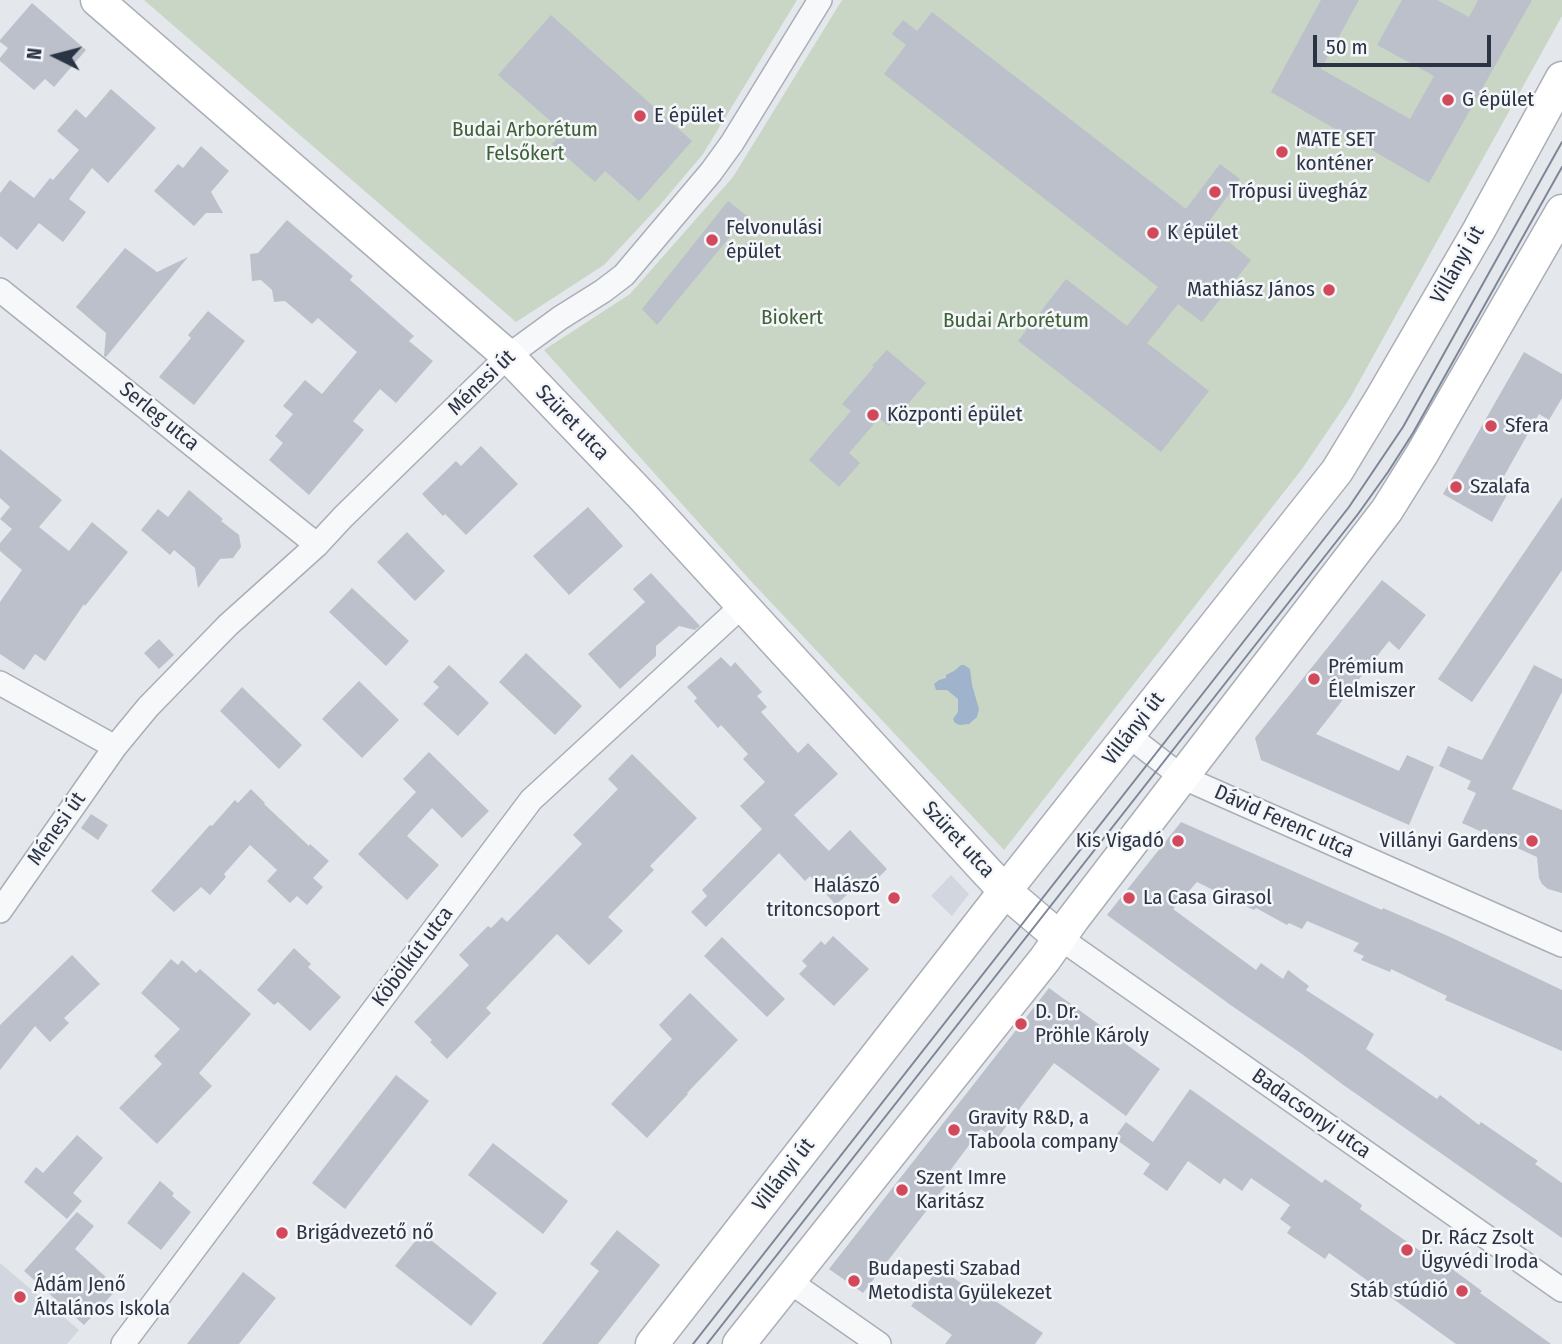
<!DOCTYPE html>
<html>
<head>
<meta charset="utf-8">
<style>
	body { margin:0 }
	#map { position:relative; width:1562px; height:1344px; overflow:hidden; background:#e4e7ec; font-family:"Fira Sans Condensed",sans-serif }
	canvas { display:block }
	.north { position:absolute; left:21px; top:21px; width:70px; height:70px; -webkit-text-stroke:5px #f4f6f9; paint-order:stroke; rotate:276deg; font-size:19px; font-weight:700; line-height:28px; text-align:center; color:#2b3445 }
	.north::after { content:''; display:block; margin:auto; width:24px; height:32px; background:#2b3445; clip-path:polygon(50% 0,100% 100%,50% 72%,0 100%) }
	.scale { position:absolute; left:1313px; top:35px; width:178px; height:32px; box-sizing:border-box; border:4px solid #2b3445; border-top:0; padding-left:9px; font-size:21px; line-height:24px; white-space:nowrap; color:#2b3445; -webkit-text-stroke:5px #f4f6f9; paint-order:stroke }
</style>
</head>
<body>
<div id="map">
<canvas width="1562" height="1344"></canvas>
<div class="north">N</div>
<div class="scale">50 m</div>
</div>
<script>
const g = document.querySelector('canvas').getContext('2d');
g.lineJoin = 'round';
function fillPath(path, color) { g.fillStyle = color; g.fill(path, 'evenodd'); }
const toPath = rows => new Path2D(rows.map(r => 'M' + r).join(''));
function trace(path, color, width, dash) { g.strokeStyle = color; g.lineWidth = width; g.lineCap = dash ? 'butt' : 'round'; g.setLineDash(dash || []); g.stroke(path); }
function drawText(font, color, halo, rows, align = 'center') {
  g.font = font + ' "Fira Sans Condensed",sans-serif'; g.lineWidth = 5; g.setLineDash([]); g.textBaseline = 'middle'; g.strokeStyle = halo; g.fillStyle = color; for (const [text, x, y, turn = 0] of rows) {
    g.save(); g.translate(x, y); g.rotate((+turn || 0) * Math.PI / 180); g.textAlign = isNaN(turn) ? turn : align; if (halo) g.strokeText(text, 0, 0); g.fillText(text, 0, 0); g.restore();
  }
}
const built = toPath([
	[951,875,969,894,952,916,931,896],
	[0,1263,79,1330,67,1344,0,1344]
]);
const green = toPath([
	[144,0,797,0,703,154,660,205,604,265,516,322],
	[842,0,1562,0,1562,16,1350,398,1302,469,1004,850,750,580,544,350,630,294,733,177]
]);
const water = toPath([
	[961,665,964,665,970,669,972,685,979,709,977,717,969,724,960,725,955,723,953,719,958,712,958,699,947,690,936,690,934,684,939,680,946,678,946,675,954,671]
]);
const building = toPath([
	[1321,0,1359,0,1321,69,1410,119,1434,76,1377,45,1402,0,1437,0,1469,17,1478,0,1532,0,1429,183,1271,92],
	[32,3,86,50,54,87,45,79,34,90,0,61,0,58,8,48,0,42,0,40],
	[932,12,1186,209,1220,164,1240,179,1207,224,1251,260,1202,322,1178,304,1147,343,1209,391,1161,452,1018,341,1066,279,1127,326,1158,287,884,74,906,45,892,34,903,20,917,31],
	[551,15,692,141,639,201,605,171,595,182,552,144,563,132,498,75],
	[111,89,156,128,108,183,92,168,69,199,86,212,63,242,39,223,17,250,0,236,0,193,10,180,34,198,50,178,53,180,79,150,57,131,76,109,86,118],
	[201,146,229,171,211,192,223,213,206,213,194,226,154,191,178,164,183,168],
	[728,201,747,216,657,325,642,309],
	[287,220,353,276,350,280,414,336,409,341,433,361,396,403,380,389,353,421,364,430,309,495,269,460,283,443,275,436,293,414,283,406,305,380,322,394,357,352,318,318,312,324,285,301,274,302,272,290,261,280,252,281,250,254,258,253],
	[125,248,157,272,188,257,106,357,104,356,106,333,76,307],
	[208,311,245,341,194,405,159,377,191,338,188,335],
	[887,350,926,383,889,426,879,418,849,453,860,463,839,487,809,460,851,411,842,404,874,367,872,366],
	[1524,352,1562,374,1562,398,1549,420,1539,414,1503,478,1513,484,1492,522,1443,494],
	[481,446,518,484,466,535,445,514,443,516,422,494,456,461,461,466],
	[0,449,62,500,39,527,69,551,92,522,128,552,85,606,84,604,45,661,35,654,24,670,0,654,0,602,22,570,0,551,0,543,12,529,0,519,10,507,0,498],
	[189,490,223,519,221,521,239,535,241,547,233,558,220,559,198,588,195,568,174,550,170,555,141,530,158,509,168,517],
	[1562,497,1562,570,1472,702,1438,679],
	[588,507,623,546,569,595,533,556],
	[407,532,445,571,415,601,377,562],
	[651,573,700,626,695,630,679,626,656,646,656,656,620,689,588,654,645,602,633,589],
	[1382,580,1426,615,1399,650,1389,641,1316,734,1399,771,1407,755,1434,767,1409,825,1261,760,1255,738],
	[352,588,409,641,386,666,329,612],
	[159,639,174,655,159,669,144,653],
	[526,653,582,706,555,735,499,682],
	[721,657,731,667,735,662,762,692,757,696,767,707,761,712,798,753,808,743,838,774,794,815,829,851,850,830,887,869,874,882,869,877,853,893,851,891,836,905,810,876,805,881,779,853,706,927,691,912,707,896,702,890,762,829,740,806,765,782,743,759,748,754,721,725,718,728,694,701,697,698,687,687],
	[449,665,489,703,458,736,423,704,439,687,433,682],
	[1534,665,1562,679,1562,692,1512,789,1562,810,1562,893,1548,889,1542,884,1539,878,1537,857,1462,823,1476,793,1467,789,1471,781,1439,766,1448,746,1482,760],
	[359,681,399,720,362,758,322,719],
	[242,687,302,745,279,769,220,711],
	[429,752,489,811,462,838,432,808,407,836,439,865,407,900,358,854,416,792,403,779],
	[632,754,697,818,650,866,654,870,608,917,623,931,589,965,557,934,486,1008,491,1013,447,1059,430,1042,432,1040,414,1022,469,965,459,955,488,926,491,928,502,917,507,922,582,844,573,835,618,789,608,779],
	[251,789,265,803,264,804,309,846,310,844,329,861,313,878,323,887,307,905,297,896,290,903,267,881,277,870,250,845,224,874,226,877,210,895,201,887,174,912,151,891,210,825,212,826,235,800,238,803],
	[91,814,108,825,98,840,81,828],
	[1181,822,1382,910,1383,908,1448,936,1562,990,1562,1051,1445,1000,1447,996,1391,969,1390,972,1361,960,1364,956,1353,951,1359,943,1307,921,1302,929,1289,923,1287,925,1256,908,1254,910,1197,882,1173,909,1256,970,1261,963,1283,979,1288,970,1309,986,1306,990,1374,1034,1366,1049,1437,1099,1440,1095,1479,1125,1481,1122,1538,1161,1535,1164,1562,1183,1562,1238,1342,1084,1302,1054,1232,1006,1107,915],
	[833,936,869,969,834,1006,799,974,807,966,802,961,821,941,825,945],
	[722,937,785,999,767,1017,704,956],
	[294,948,311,964,308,967,341,997,310,1031,278,1002,274,1005,257,990],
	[72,955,100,984,64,1018,69,1023,50,1042,35,1026,0,1070,0,1025],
	[171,959,178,965,182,960,196,973,200,969,251,1014,199,1073,212,1086,157,1144,119,1108,162,1064,154,1056,180,1029,141,993],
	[1049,988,1160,1069,1126,1116,1054,1063,996,1140,981,1129,949,1172,954,1175,863,1293,829,1269],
	[690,993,738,1040,687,1093,688,1094,647,1138,611,1104,672,1039,659,1025],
	[396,1075,429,1101,345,1209,312,1183],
	[1190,1089,1322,1183,1325,1179,1362,1205,1360,1209,1446,1269,1448,1266,1482,1291,1480,1293,1551,1344,1456,1344,1329,1253,1325,1259,1287,1233,1291,1227,1280,1219,1290,1205,1251,1178,1242,1191,1224,1178,1220,1184,1188,1161,1167,1191,1143,1174,1150,1164,1114,1138,1126,1122,1153,1142],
	[77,1135,103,1158,73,1193,82,1201,67,1219,24,1182,36,1167,43,1173],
	[493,1143,568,1201,543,1234,468,1175],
	[160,1181,174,1193,172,1196,191,1212,161,1250,127,1223],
	[77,1212,94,1226,75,1249,118,1288,84,1325,24,1271],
	[617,1230,660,1265,598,1344,542,1344,599,1271,590,1264],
	[422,1233,497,1293,471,1326,395,1266],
	[939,1267,976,1294,979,1290,1043,1333,1035,1344,945,1344,952,1335,911,1306],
	[243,1272,276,1298,239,1344,187,1344]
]);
const street = toPath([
	[0,290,317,545],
	[0,683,115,747],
	[1129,736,1182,777,1562,945],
	[0,911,115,747,148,707,228,625,317,545,343,517,508,356,560,318,603,291,624,275,711,172,732,143,820,0],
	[1060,938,1562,1290],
	[789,1281,879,1344],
	[123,1344,531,800,743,605]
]);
const secondary = toPath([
	[97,0,508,356,644,498,987,872,1005,891,1060,938],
	[652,1344,1005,891,1337,471,1382,397,1479,230,1562,78],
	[739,1344,1045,959,1073,919,1387,510,1422,454,1562,211]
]);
const tram = toPath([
	[693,1344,1349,507,1403,427,1562,142],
	[707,1344,1358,514,1388,472,1413,433,1562,167]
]);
const markers = [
	[1448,100,7,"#d1495b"],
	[640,116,7,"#d1495b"],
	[1282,152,7,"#d1495b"],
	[1215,192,7,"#d1495b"],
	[1153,233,7,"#d1495b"],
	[712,240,7,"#d1495b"],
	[1329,290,7,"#d1495b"],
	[873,415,7,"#d1495b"],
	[1491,426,7,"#d1495b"],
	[1456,487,7,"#d1495b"],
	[1314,679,7,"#d1495b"],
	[1178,841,7,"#d1495b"],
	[1532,841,7,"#d1495b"],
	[894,898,7,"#d1495b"],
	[1129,898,7,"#d1495b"],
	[1021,1024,7,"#d1495b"],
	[954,1130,7,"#d1495b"],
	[902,1190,7,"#d1495b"],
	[282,1233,7,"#d1495b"],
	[1407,1250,7,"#d1495b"],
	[854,1281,7,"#d1495b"],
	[1462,1291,7,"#d1495b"],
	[20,1297,7,"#d1495b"]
];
const poiNames = [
	["G épület",1462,100],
	["E épület",654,116],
	["MATE SET",1296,140],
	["konténer",1296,164],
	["Trópusi üvegház",1229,192],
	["Felvonulási",726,228],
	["épület",726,252],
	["K épület",1167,233],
	["Mathiász János",1315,290,"right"],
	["Központi épület",887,415],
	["Sfera",1505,426],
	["Szalafa",1470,487],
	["Prémium",1328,667],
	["Élelmiszer",1328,691],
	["Kis Vigadó",1164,841,"right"],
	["Villányi Gardens",1518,841,"right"],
	["Halászó",880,886,"right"],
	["tritoncsoport",880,910,"right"],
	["La Casa Girasol",1143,898],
	["D. Dr.",1035,1012],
	["Pröhle Károly",1035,1036],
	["Gravity R&D, a",968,1118],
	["Taboola company",968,1142],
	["Szent Imre",916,1178],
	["Karitász",916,1202],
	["Brigádvezető nő",296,1233],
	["Dr. Rácz Zsolt",1421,1238],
	["Ügyvédi Iroda",1421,1262],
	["Budapesti Szabad",868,1269],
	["Metodista Gyülekezet",868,1293],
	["Ádám Jenő",34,1285],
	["Általános Iskola",34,1309],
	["Stáb stúdió",1448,1291,"right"]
];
const parkNames = [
	["Budai Arborétum",525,130],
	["Felsőkert",525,154],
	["Biokert",792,318],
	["Budai Arborétum",1016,321]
];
const streetNames = [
	["Villányi út",1458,265,-60],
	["Ménesi út",482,383,-44],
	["Serleg utca",159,417,39],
	["Szüret utca",572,423,46],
	["Villányi út",1134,729,-52],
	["Dávid Ferenc utca",1284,822,24],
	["Ménesi út",57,829,-55],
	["Szüret utca",958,840,47],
	["Köbölkút utca",413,957,-53],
	["Badacsonyi utca",1311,1114,35],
	["Villányi út",784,1175,-52]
];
fillPath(built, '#d2d6de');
fillPath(green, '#c9d6c5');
fillPath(water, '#9fb4cc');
fillPath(building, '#bbc0ca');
trace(street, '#a9aeb7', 26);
trace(secondary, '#a9aeb7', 35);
trace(street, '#f7f8fa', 23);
trace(secondary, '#fff', 32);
trace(tram, '#7d8696', 2);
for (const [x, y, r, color] of markers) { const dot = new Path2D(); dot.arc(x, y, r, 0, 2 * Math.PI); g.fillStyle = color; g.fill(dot); trace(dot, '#f4f6f9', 2.5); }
drawText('21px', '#2b3445', '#f4f6f9', poiNames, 'left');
drawText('21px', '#3f6138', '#f4f6f9', parkNames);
drawText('21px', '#2b3445', '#f4f6f9', streetNames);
</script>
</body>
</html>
